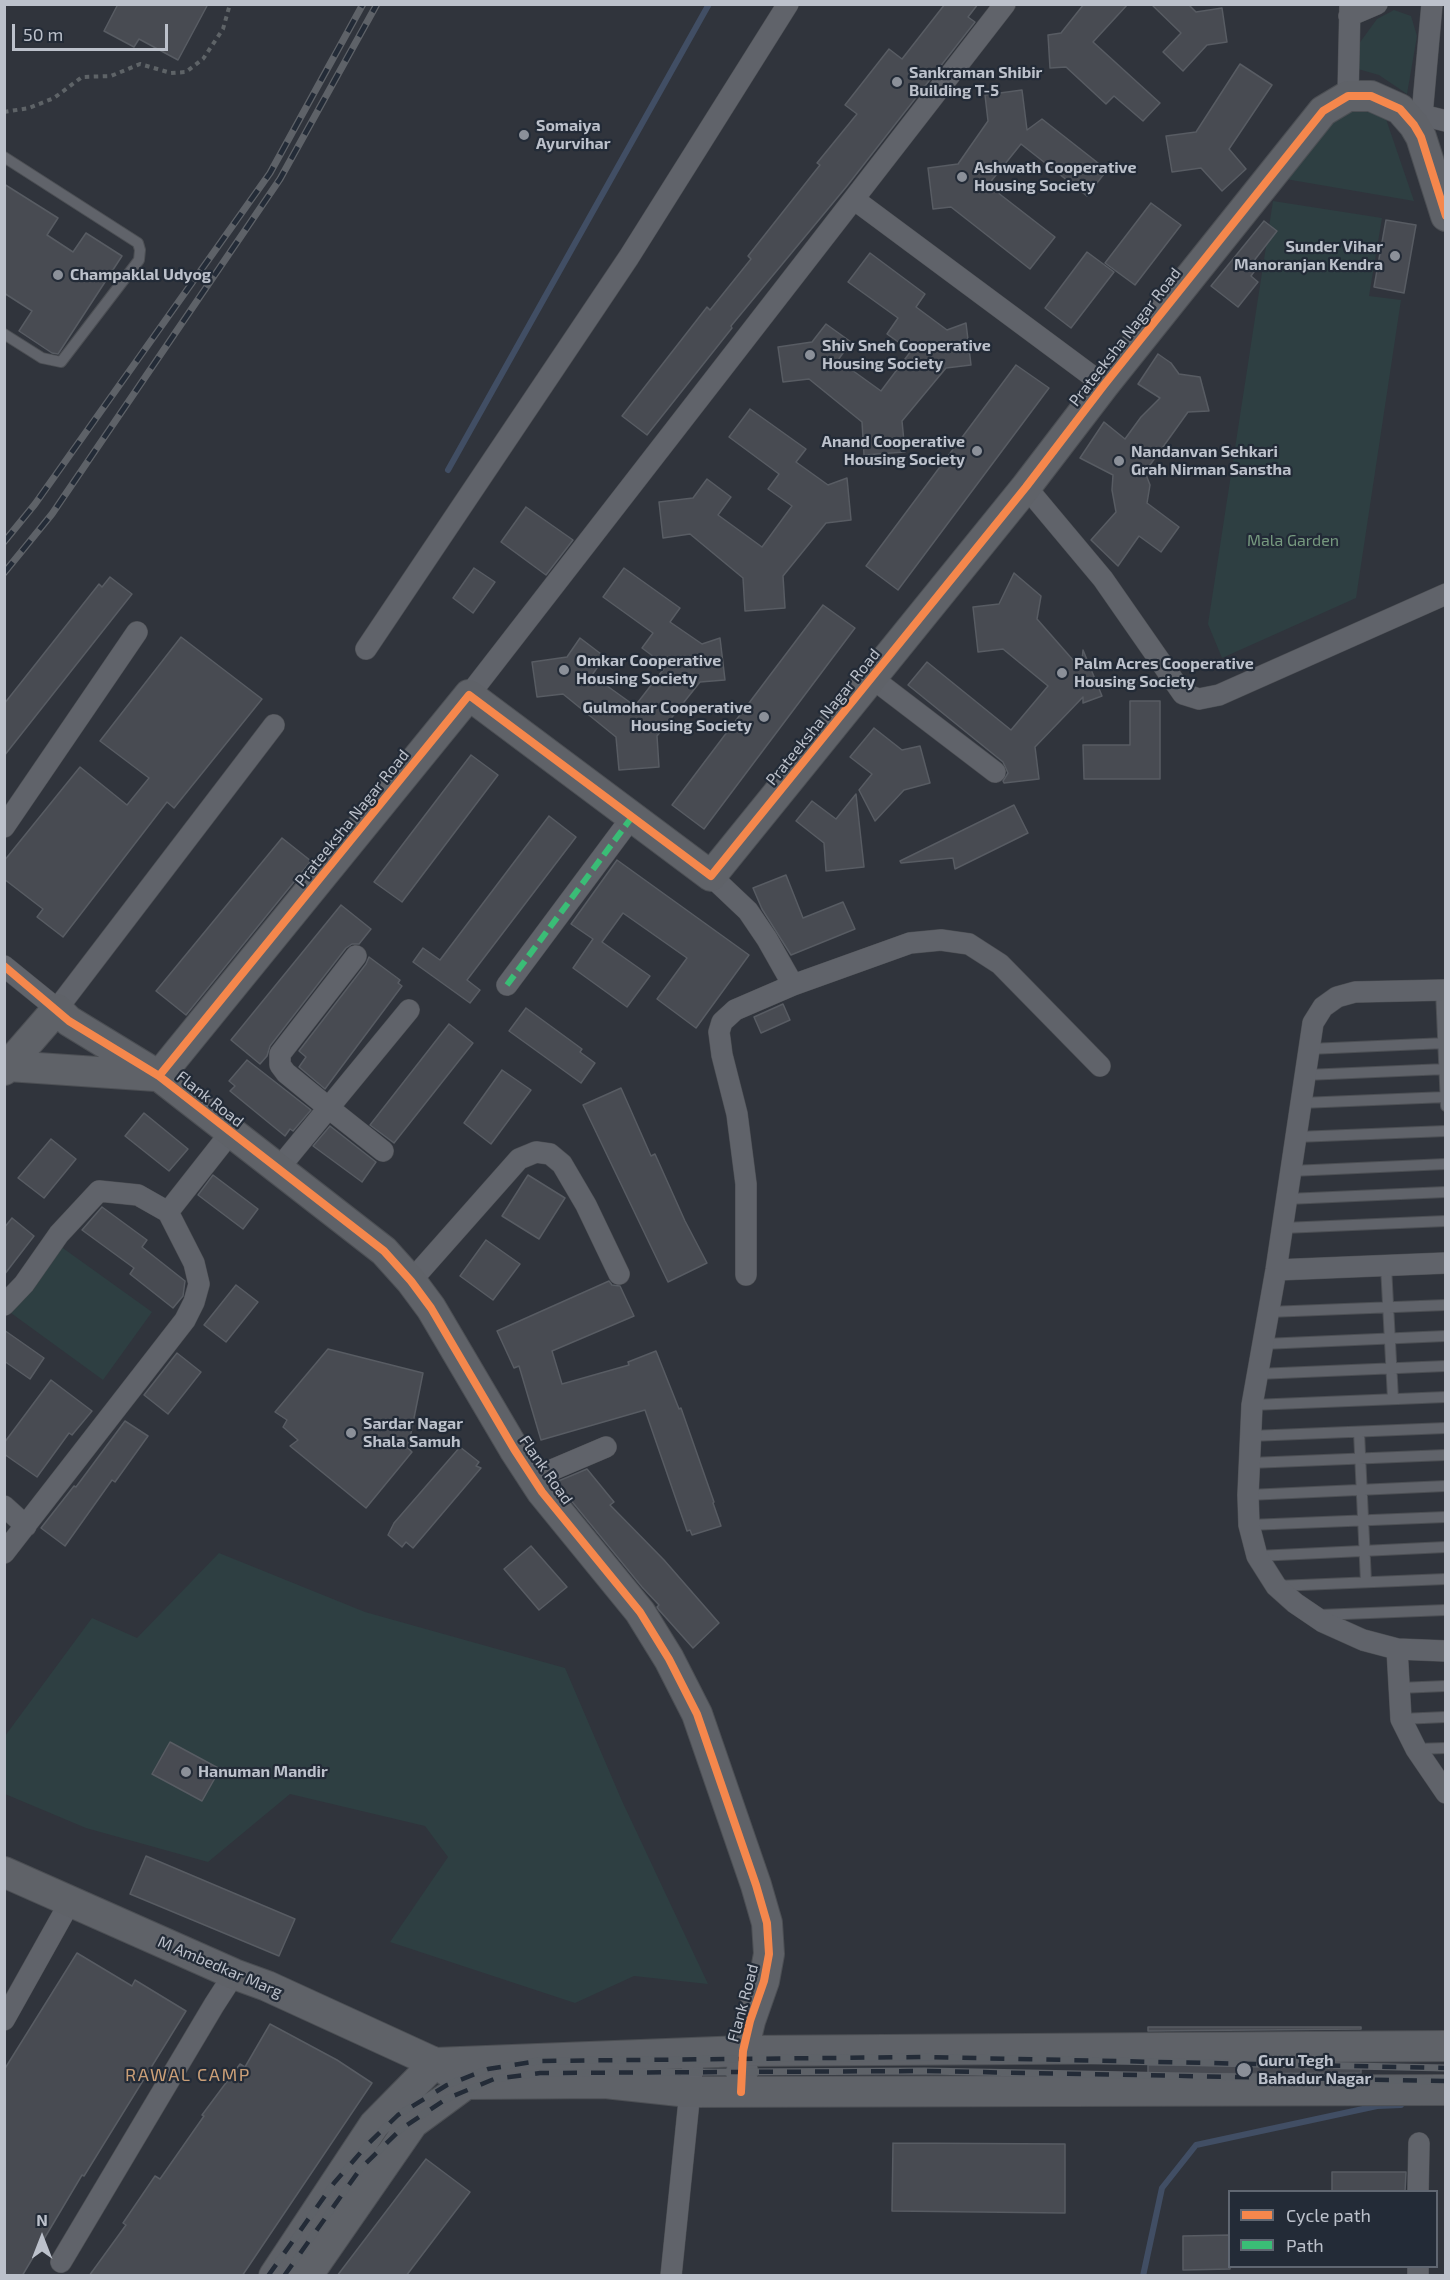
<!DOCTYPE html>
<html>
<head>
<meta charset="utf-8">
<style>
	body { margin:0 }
	#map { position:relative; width:1450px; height:2280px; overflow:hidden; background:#30343c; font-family:"Exo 2",sans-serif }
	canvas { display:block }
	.frame { position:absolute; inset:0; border:6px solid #bcc1cb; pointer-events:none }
	.legend { position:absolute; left:1228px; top:2190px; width:210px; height:78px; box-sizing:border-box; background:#232b37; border:2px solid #606772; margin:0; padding:8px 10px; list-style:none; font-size:18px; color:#bcc1cb }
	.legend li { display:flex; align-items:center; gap:12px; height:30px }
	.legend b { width:30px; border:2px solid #606772 }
	.north { position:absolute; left:12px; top:2208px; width:60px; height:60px; -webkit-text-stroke:4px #232b37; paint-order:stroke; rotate:0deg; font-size:16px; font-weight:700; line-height:24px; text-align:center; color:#bcc1cb }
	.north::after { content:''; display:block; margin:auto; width:21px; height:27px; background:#bcc1cb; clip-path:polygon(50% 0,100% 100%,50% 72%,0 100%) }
	.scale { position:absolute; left:12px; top:24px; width:156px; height:27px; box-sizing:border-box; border:3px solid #bcc1cb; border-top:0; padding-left:8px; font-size:18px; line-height:21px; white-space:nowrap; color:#bcc1cb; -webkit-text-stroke:4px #232b37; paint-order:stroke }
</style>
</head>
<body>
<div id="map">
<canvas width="1450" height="2280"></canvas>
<div class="frame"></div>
<ul class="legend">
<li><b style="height:8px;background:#f5874c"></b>Cycle path</li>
<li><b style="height:8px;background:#3abd76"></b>Path</li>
</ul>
<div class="north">N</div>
<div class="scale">50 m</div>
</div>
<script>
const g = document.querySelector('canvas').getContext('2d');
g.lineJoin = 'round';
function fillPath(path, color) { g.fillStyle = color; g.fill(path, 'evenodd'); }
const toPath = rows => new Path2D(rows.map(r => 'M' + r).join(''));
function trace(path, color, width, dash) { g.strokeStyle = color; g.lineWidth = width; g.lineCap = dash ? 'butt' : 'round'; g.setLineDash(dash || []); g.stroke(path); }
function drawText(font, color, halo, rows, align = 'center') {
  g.font = font + ' "Exo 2",sans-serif'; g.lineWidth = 4.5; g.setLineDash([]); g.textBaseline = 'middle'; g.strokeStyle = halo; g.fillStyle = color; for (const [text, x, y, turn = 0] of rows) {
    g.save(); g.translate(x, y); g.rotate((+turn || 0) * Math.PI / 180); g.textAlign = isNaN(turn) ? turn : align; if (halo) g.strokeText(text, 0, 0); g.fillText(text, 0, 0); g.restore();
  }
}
const green = toPath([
	[1394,10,1411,16,1417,36,1407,94,1379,75,1358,69,1339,71,1377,19],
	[1364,105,1386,119,1414,201,1262,175,1323,106],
	[1273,201,1382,218,1369,296,1401,300,1356,598,1222,658,1208,624],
	[60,1246,152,1312,103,1380,11,1313],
	[219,1553,365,1612,565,1668,622,1801,708,1984,634,1976,575,2003,390,1942,448,1857,425,1826,290,1794,208,1862,86,1828,5,1794,5,1736,92,1618,137,1638]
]);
const stream = toPath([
	[448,470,709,4],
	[1143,2276,1162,2188,1196,2145,1377,2106,1401,2105]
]);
const building = toPath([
	[118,4,208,4,178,60,139,39,134,47,104,31,118,4],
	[945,4,978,4,968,17,975,22,847,186,731,326,732,328,647,435,622,416,707,307,710,310,751,259,748,256,820,165,817,163,857,114,845,105,889,49,902,59,945,4],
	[1084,4,1128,4,1093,42,1160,103,1143,121,1114,96,1106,104,1066,67,1050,68,1048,35,1061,33,1084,4],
	[1151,4,1188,4,1196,12,1222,8,1227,42,1207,45,1183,71,1163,52,1181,33,1151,4],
	[1240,64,1272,85,1229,149,1246,169,1222,191,1201,168,1172,172,1166,136,1196,132,1240,64],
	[1022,90,1027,130,1042,119,1107,170,1087,196,1021,144,988,185,1055,237,1030,269,951,207,933,209,928,168,958,164,988,121,985,95,1022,90],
	[4,184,58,218,47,235,73,252,86,233,122,256,58,354,52,353,19,331,32,311,4,293,4,184],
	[1151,203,1181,225,1135,285,1105,263,1151,203],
	[1386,220,1416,225,1404,293,1374,287,1386,220],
	[1264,221,1277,231,1253,262,1258,266,1251,276,1258,282,1238,307,1211,286,1264,221],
	[1087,252,1114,272,1071,328,1045,308,1087,252],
	[870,253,925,294,916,307,947,330,966,323,971,365,946,368,902,421,905,452,864,455,862,422,809,379,783,382,778,347,812,342,826,324,851,342,838,360,881,391,911,351,887,334,898,318,848,282,870,253],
	[1158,354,1171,363,1179,374,1200,377,1209,411,1188,412,1145,472,1150,485,1147,503,1179,527,1161,552,1139,536,1118,566,1091,540,1116,512,1112,490,1113,475,1080,458,1104,422,1125,439,1141,417,1160,398,1138,384,1158,354],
	[1016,365,1049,388,898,590,866,566,1016,365],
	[750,409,806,449,796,462,828,485,847,478,851,520,826,523,783,576,785,608,745,611,743,578,690,534,663,538,659,502,693,498,707,479,731,497,718,515,762,547,792,506,768,489,779,474,729,437,750,409],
	[526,507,573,540,546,575,501,542,526,507],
	[474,568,495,582,473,613,453,598,474,568],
	[624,568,680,608,670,622,702,644,720,638,725,680,700,682,657,736,659,767,619,770,616,737,563,694,537,697,532,662,567,657,580,638,605,657,592,675,635,706,666,666,642,648,653,633,603,597,624,568],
	[1014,573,1041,596,1037,619,1073,660,1082,661,1083,650,1102,696,1083,703,1083,697,1035,747,1039,779,1004,783,1003,781,1008,773,1003,762,908,685,927,662,1011,730,1048,686,1003,649,978,652,973,607,999,604,1014,573],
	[110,577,132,594,4,756,4,704,99,584,102,587,110,577],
	[823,605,855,628,704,829,672,805,823,605],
	[181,637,262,699,174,808,167,802,63,937,37,917,43,909,4,879,4,861,80,767,127,805,149,778,100,741,181,637],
	[1130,701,1160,701,1160,779,1084,779,1083,745,1130,745,1130,701],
	[874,728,902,750,920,746,930,783,904,790,875,821,859,790,872,774,850,757,874,728],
	[471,755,498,775,402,902,374,882,471,755],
	[856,794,864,867,826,871,824,843,796,821,812,801,836,819,856,794],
	[1014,805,1028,833,955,869,953,858,901,863,900,861,1014,805],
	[549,816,576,837,467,980,480,990,470,1003,413,962,423,948,440,960,549,816],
	[282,838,311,861,186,1015,156,991,282,838],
	[617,860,749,955,696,1028,657,999,687,958,623,913,602,942,650,976,627,1007,573,968,593,939,571,924,617,860],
	[786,875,803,918,843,902,855,929,791,955,762,909,753,888,786,875],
	[341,905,371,929,359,944,352,944,346,948,270,1046,267,1056,260,1064,231,1040,341,905],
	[369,957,400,980,398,983,402,986,325,1089,299,1067,306,1057,299,1051,366,964,369,957],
	[783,1004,790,1020,761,1033,754,1017,783,1004],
	[526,1008,582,1049,580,1052,595,1063,581,1083,509,1031,526,1008],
	[449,1024,473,1043,394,1143,370,1125,449,1024],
	[247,1060,311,1110,293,1131,290,1129,285,1136,230,1091,235,1086,229,1081,247,1060],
	[502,1070,531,1090,491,1144,464,1123,502,1070],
	[621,1088,651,1156,655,1154,685,1221,707,1263,668,1282,583,1105,621,1088],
	[144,1113,188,1149,169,1171,125,1136,144,1113],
	[330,1126,376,1162,362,1182,313,1146,330,1126],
	[51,1139,76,1159,44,1198,18,1178,51,1139],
	[213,1175,258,1209,243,1229,198,1195,213,1175],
	[528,1175,565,1198,539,1239,502,1216,528,1175],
	[102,1207,147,1240,142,1247,185,1281,183,1296,173,1308,130,1274,134,1268,82,1230,102,1207],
	[12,1218,34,1236,4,1275,4,1228,12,1218],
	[486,1240,520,1264,493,1300,460,1276,486,1240],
	[609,1281,612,1285,620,1286,634,1316,552,1351,562,1384,629,1365,628,1362,656,1351,679,1409,681,1408,714,1502,713,1503,721,1526,692,1535,690,1530,687,1531,645,1410,541,1440,519,1366,514,1368,497,1331,609,1281],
	[236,1285,258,1302,226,1342,204,1325,236,1285],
	[4,1330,44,1358,30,1379,4,1361,4,1330],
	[328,1349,423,1373,408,1448,412,1452,366,1508,290,1446,298,1440,283,1427,287,1420,275,1412,328,1349],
	[177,1353,201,1372,168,1414,144,1395,177,1353],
	[51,1380,92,1411,72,1435,69,1433,37,1477,4,1454,4,1443,51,1380],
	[125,1421,148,1436,115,1482,112,1480,65,1546,41,1528,74,1486,76,1487,125,1421],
	[460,1447,479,1462,476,1466,481,1468,413,1548,406,1542,402,1547,388,1535,394,1523,460,1447],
	[587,1469,614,1502,610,1505,664,1560,719,1623,693,1648,659,1610,657,1607,659,1605,642,1587,556,1482,587,1469],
	[531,1546,567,1587,539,1610,504,1569,531,1546],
	[170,1742,220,1769,202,1801,152,1774,170,1742],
	[146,1856,295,1919,279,1956,130,1894,146,1856],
	[77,1953,132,1986,135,1980,186,2011,84,2176,82,2175,22,2276,4,2276,4,2070,77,1953],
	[270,2024,337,2060,372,2083,242,2276,89,2276,126,2225,123,2223,155,2176,160,2179,204,2116,202,2115,240,2064,245,2067,270,2024],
	[1148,2027,1361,2027,1361,2029,1148,2031,1148,2027],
	[1361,2064,1361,2073,1148,2074,1148,2065,1361,2064],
	[893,2143,1065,2144,1065,2213,892,2211,893,2143],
	[426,2159,470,2192,406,2276,337,2276,426,2159],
	[1332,2172,1406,2172,1405,2192,1332,2192,1332,2172],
	[1230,2235,1230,2269,1183,2270,1183,2236,1230,2235]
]);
const path = toPath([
	[4,112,29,108,54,98,82,77,111,76,140,64,171,73,186,72,203,59,223,29,230,4]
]);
const lane = toPath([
	[4,157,138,243,140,250,139,260,61,362,42,358,4,334],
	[1441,990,1446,1106],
	[1309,1049,1446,1043],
	[1305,1075,1446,1069],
	[1301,1103,1446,1097],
	[1296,1137,1446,1131],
	[1291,1171,1446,1164],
	[1287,1199,1446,1192],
	[1283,1228,1446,1221],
	[1386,1266,1393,1399],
	[1268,1312,1446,1305],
	[1263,1344,1446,1336],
	[1257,1374,1446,1366],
	[1252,1405,1446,1397],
	[1359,1432,1366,1582],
	[1251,1436,1446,1428],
	[1250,1463,1446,1455],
	[1248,1495,1446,1486],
	[1249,1525,1446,1517],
	[1257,1556,1446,1547],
	[1277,1586,1446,1579],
	[1319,1615,1446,1610],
	[1399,1688,1446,1686],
	[1401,1719,1446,1717],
	[1416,1749,1446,1748]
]);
const street = toPath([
	[1349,16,1377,4],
	[1348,96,1350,4],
	[1422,115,1446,121],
	[1414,125,1422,115,1432,4],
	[855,200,1104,385],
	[1026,487,1103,579,1183,694,1199,699,1219,695,1446,594],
	[366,649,629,257,788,4],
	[872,678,995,772],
	[469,695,1005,4],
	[4,827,137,632],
	[711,876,748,911,767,939,793,985,910,943,941,940,969,944,1000,964,1100,1066],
	[356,956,280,1054,280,1065,286,1073,330,1109,383,1151],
	[4,966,57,1009,274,725],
	[507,985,632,817],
	[1446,990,1355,992,1337,997,1323,1007,1313,1023,1276,1270,1252,1405,1248,1495,1249,1525,1257,1556,1276,1586,1295,1603,1323,1622,1363,1640,1397,1649,1446,1651],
	[279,1168,409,1010],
	[168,1212,231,1132],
	[1276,1270,1446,1263],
	[746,1275,746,1184,737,1114,722,1055,719,1032,722,1022,735,1010,793,985],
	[411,1281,519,1159,536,1152,550,1154,562,1164,586,1205,619,1274],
	[4,1305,24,1284,59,1234,99,1191,138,1195,168,1212,194,1263,199,1284,194,1302,185,1320,4,1553],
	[533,1478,606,1447],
	[4,1506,26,1526],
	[1397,1649,1401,1719,1416,1749,1446,1793],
	[4,2020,70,1902],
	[1418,2192,1419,2143],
	[61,2262,214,2005,234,1974],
	[671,2276,694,2052],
	[1418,2276,1418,2266]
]);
const secondary = toPath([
	[8,1066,156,1076],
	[4,1070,57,1009,69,1021,159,1076,384,1251,411,1281,431,1308,514,1449,542,1492,640,1612,669,1659,697,1714,756,1885,767,1923,769,1954,764,1981,750,2021,743,2051,741,2092],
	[159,1076,469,695,711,876,1026,487,1104,385,1323,111,1348,96,1371,96,1400,109,1414,125,1421,137,1446,216],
	[4,1872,234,1974,267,1986,435,2063,449,2072],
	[274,2276,374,2125,435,2063,743,2051,1446,2046],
	[307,2276,413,2123,466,2084,605,2083,689,2092,1446,2090]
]);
const rail = toPath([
	[4,542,35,504,270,173,363,4],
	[4,573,52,514,280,179,377,4],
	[268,2276,334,2183,368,2144,398,2115,447,2085,488,2069,538,2061,924,2057,1446,2068],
	[284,2276,361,2168,401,2129,446,2099,494,2079,540,2073,925,2071,1446,2081]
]);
const quiet = toPath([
	[507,985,632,817]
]);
const cycleway = toPath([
	[4,966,69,1021,159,1076,384,1251,411,1281,431,1308,514,1449,542,1492,640,1612,669,1659,697,1714,756,1885,767,1923,769,1954,764,1981,750,2021,743,2051,741,2092],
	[159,1076,469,695,711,876,1026,487,1104,385,1323,111,1348,96,1371,96,1400,109,1414,125,1421,137,1446,216]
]);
const markers = [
	[897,82,6,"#8b9099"],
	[524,135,6,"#8b9099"],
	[962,177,6,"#8b9099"],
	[1395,256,6,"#8b9099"],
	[58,275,6,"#8b9099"],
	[810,355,6,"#8b9099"],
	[977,451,6,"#8b9099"],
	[1119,461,6,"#8b9099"],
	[564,670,6,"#8b9099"],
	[1062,673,6,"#8b9099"],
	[764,717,6,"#8b9099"],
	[351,1433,6,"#8b9099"],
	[186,1772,6,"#8b9099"],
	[1244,2070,8,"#8b9099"]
];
const poiNames = [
	["Sankraman Shibir",909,73],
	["Building T-5",909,91],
	["Somaiya",536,126],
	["Ayurvihar",536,144],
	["Ashwath Cooperative",974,168],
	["Housing Society",974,186],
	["Sunder Vihar",1383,247,"right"],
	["Manoranjan Kendra",1383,265,"right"],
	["Champaklal Udyog",70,275],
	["Shiv Sneh Cooperative",822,346],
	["Housing Society",822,364],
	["Anand Cooperative",965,442,"right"],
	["Housing Society",965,460,"right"],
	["Nandanvan Sehkari",1131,452],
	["Grah Nirman Sanstha",1131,470],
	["Omkar Cooperative",576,661],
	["Housing Society",576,679],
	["Palm Acres Cooperative",1074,664],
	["Housing Society",1074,682],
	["Gulmohar Cooperative",752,708,"right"],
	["Housing Society",752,726,"right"],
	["Sardar Nagar",363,1424],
	["Shala Samuh",363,1442],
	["Hanuman Mandir",198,1772],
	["Guru Tegh",1258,2061],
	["Bahadur Nagar",1258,2079]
];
const streetNames = [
	["Prateeksha Nagar Road",1125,337,-52],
	["Prateeksha Nagar Road",823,717,-51],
	["Prateeksha Nagar Road",352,818,-51],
	["Flank Road",210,1099,38],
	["Flank Road",546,1470,55],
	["M Ambedkar Marg",220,1967,23],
	["Flank Road",743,2003,-75]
];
const parkNames = [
	["Mala Garden",1293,541]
];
const neighbourhoodNames = [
	["RAWAL CAMP",188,2075]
];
fillPath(green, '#2e3f42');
trace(stream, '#414e64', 6);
fillPath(building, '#484b52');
trace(building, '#585c63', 1.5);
trace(lane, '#4c4f54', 12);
trace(street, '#4c4f54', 22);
trace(secondary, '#4c4f54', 32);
trace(path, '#5e6367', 4, [4.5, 4.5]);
trace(lane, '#60636a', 10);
trace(street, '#60636a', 21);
trace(secondary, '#5f6268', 30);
trace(rail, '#5e6268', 7);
trace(rail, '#232b37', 4.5, [14]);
trace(quiet, '#3abd76', 6, [12, 6]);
trace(cycleway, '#f5874c', 8);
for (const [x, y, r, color] of markers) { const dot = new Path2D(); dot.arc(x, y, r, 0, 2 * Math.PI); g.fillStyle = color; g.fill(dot); trace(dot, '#232b37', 2); }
drawText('bold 16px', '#bcc1cb', '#232b37', poiNames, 'left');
drawText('16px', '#bcc1cb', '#232b37', streetNames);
drawText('16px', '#76997f', '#232b37', parkNames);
g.letterSpacing = '1.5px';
drawText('18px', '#cb9f77', '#232b37', neighbourhoodNames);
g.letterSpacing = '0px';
</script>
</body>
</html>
